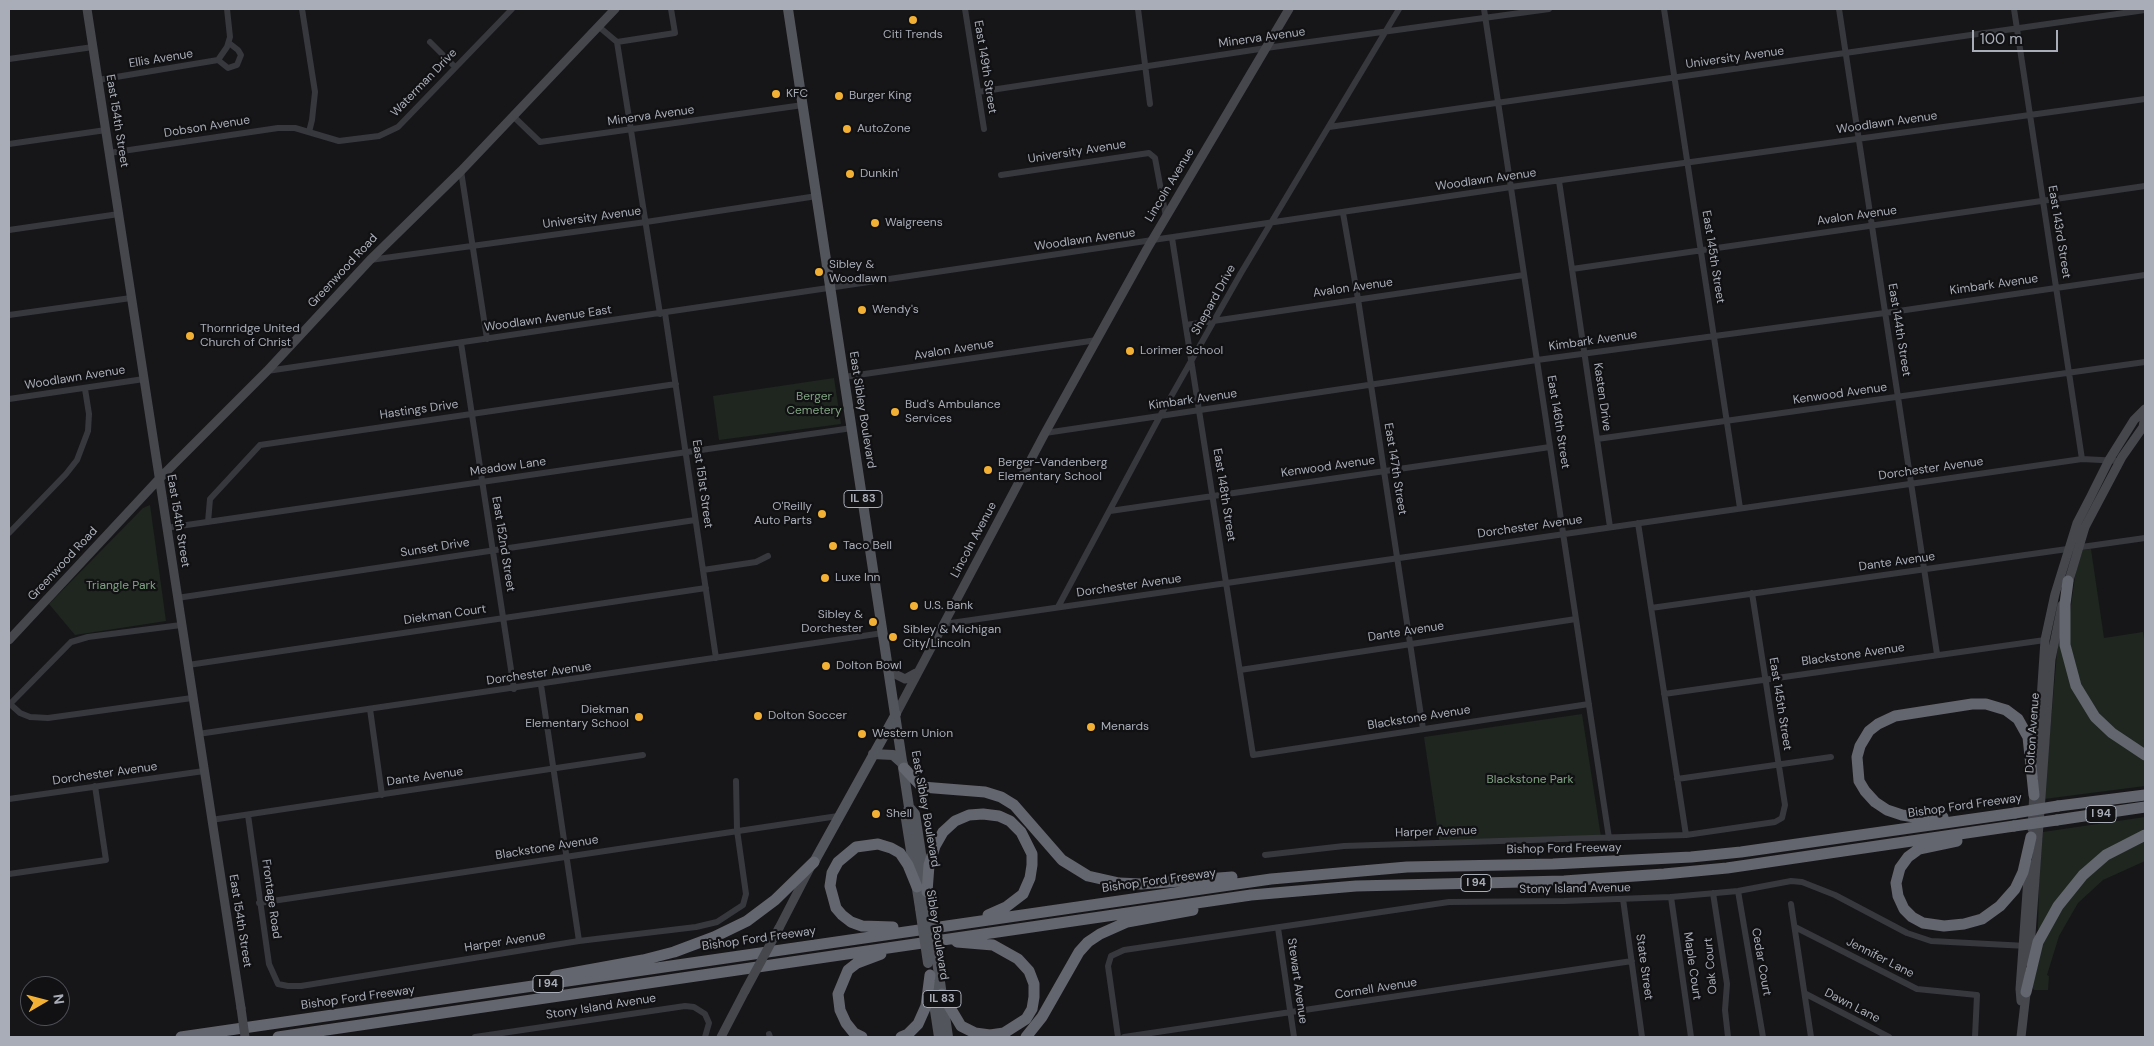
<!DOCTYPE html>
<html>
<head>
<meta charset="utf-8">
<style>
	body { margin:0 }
	#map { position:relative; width:2154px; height:1046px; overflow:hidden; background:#161618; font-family:"DM Sans",sans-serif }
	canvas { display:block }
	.frame { position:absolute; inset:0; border:10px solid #a8adb8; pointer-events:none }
	.north { position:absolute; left:20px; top:976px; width:50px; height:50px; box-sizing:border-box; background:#111113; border:1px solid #4d4f55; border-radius:50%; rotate:82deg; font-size:14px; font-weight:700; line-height:20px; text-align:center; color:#a8adb8 }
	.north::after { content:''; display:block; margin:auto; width:18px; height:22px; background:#f2b134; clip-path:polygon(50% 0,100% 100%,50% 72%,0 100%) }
	.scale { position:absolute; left:1972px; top:30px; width:86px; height:22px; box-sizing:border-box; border:2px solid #a8adb8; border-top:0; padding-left:6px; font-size:15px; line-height:18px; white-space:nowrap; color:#a8adb8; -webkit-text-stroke:4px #111113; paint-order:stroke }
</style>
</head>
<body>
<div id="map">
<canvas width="2154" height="1046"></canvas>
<div class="frame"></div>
<div class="north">N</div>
<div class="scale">100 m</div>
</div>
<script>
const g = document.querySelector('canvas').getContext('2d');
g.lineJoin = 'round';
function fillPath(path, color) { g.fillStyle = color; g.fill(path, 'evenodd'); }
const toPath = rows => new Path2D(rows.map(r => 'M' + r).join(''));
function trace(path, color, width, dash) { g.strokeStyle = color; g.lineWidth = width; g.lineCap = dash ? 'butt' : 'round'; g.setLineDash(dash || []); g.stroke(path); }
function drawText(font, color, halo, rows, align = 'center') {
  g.font = font + ' "DM Sans",sans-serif'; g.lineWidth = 4.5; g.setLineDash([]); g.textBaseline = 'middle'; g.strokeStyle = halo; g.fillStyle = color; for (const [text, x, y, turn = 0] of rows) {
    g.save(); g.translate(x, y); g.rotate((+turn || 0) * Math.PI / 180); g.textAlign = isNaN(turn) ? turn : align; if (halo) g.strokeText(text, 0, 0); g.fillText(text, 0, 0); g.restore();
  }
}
const green = toPath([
	[834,378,841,424,719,440,713,396],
	[150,505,166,621,75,635,49,604,143,508],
	[2091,549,2104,638,2143,632,2145,647,2145,750,2135,746,2097,713,2083,691,2070,652,2070,612,2078,556,2083,550],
	[2059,631,2075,692,2145,759,2145,786,2044,799],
	[1582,714,1601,837,1439,840,1424,737],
	[2145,817,2145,830,2118,844,2040,930,2038,929,2039,880,2043,832],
	[2145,839,2145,861,2103,880,2078,903,2059,936,2047,975,2049,976,2048,990,2034,990,2032,987,2042,946,2057,914,2084,880,2112,857]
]);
const street = toPath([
	[302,9,315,92,312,120,309,132],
	[965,9,984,129],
	[1138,9,1150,104],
	[1484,9,1609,838],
	[1664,9,1740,508],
	[1839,9,1937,654],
	[2014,9,2082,459],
	[598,26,617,42,660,314],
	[430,42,455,67],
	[617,42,675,33,671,9],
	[9,59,93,47],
	[218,60,228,68,237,65,241,55,238,50,229,43],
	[98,80,218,60,227,47,230,37,227,9],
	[978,92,1266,48,1549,9],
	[513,116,540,142,803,105],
	[1329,127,2145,10],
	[9,144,106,130],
	[109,153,278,128,295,128,339,141,379,136,398,127,512,9],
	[461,171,487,339],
	[1001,175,1149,153,1155,158,1166,217],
	[1559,181,1610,527],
	[1343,213,1358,299,1423,729],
	[9,230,119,214],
	[1172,238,1253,755,1589,704],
	[370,260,646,222,817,196],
	[1572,269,2145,186],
	[665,313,716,658],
	[9,315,131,298],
	[1186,325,1524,275],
	[461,343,514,689],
	[267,371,1511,187,2145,99],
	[844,377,1097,340],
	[9,399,144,379],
	[1045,433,1537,360,1885,313,2145,275],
	[1597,439,2145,362],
	[1110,511,1550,447],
	[208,522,210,499,260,445,676,384],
	[1638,523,1686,835],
	[166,528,852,428],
	[9,533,66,474,77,460,88,431,89,414,85,389],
	[703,570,756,562,768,556],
	[177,598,695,520],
	[1058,607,1160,416,1241,273,1399,9],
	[1651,608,2145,538],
	[944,624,2082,459,2120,461],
	[188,665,706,588],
	[1240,670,1576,619],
	[541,685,579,941],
	[1664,694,2045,640],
	[10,704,20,713,30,717,48,718,192,698],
	[9,705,71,642,88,637,181,625],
	[370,709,382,795],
	[198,734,883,633],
	[1677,779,1831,757],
	[9,799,204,771],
	[248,815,269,964,278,984,288,986,301,986,579,941,696,927,717,922,743,905,746,894,737,830,736,781],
	[211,820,643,755],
	[1265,855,1344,846,1686,835,1775,822,1782,818,1785,805,1752,593],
	[9,874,106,860,95,786],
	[1738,891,1763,1037],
	[1713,893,1727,984,1725,1010,1728,1037],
	[1671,897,1691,1037],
	[1623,899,1642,1037],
	[259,903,838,816],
	[1791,904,1811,1037],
	[1795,927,1917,989,1977,995,1975,1037],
	[1278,928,1294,1037],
	[1806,994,1889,1037],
	[769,1034,770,1037],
	[475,1037,685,1006,694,1007,705,1014,709,1023,705,1037],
	[1118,1037,1108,966,1111,956,1124,950,1449,902,1564,901,1671,897,1738,891,1791,881,1802,882,1835,895,1907,933,1931,941,2027,946],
	[1124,1037,1632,961]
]);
const secondary = toPath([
	[87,9,241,1008],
	[2067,587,2085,527,2122,457,2143,427,2145,416],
	[9,640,159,479,267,371,370,260,461,171,615,9],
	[889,671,905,679,916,673],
	[896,714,1045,433,1147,249,1289,9],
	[2036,774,2045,640,2055,594,2077,523,2090,498,2109,460,2134,420,2145,409],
	[2032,829,2034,790],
	[779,928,810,868],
	[2029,962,2051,659,2062,605],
	[2021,1001,2020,989,2029,864],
	[721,1037,745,991],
	[2021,1037,2027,985]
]);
const primary = toPath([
	[788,9,909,807,915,814,929,906],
	[873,754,893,755,903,764],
	[909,807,906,819,920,908],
	[814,862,896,714],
	[937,961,948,1037],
	[931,984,939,1037]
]);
const highway = toPath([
	[2068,581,2065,604,2065,645,2076,686,2095,717,2112,733,2145,755],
	[904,768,922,787,985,792,1001,797,1014,805,1062,860,1088,876,1119,883,1141,884,1232,877],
	[2058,806,2145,795],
	[1943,817,1921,818,1902,815,1887,810,1875,802,1865,791,1859,781,1857,757,1860,746,1869,731,1878,724,1895,716,1972,704,1986,704,2006,710,2018,719,2028,737,2034,795],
	[2057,820,2145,807],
	[1957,841,1919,849,1908,857,1900,868,1896,883,1898,896,1904,909,1912,917,1923,923,1944,926,1964,924,1982,919,2000,906,2015,889,2023,872,2031,837],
	[927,892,929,865,935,846,943,832,955,821,969,815,983,814,999,816,1010,821,1021,832,1032,854,1032,865,1030,878,1023,894,1006,907,988,915],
	[893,927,862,926,851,922,842,915,836,908,830,886,832,873,838,862,856,847,878,844,891,848,900,853,908,865,917,887],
	[555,976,643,960,674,952,714,937,747,921,775,900,814,862],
	[2026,992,2038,942,2058,906,2083,875,2106,855,2145,835],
	[942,994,961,1026,975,1033,990,1035,1004,1033,1026,1019,1032,1009,1034,997,1034,984,1029,971,1018,959,993,945,957,942],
	[181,1037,1271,879,1407,867,1553,864,1691,857,1741,852,2015,813],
	[278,1037,1251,895,1356,886,1564,881,1664,874,1727,868,2014,826],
	[862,1037,854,1033,846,1023,840,1010,838,994,848,970,857,963,881,954],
	[901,1037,908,1034,918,1024,926,1006,930,975],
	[1026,1037,1042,1017,1079,952,1088,942,1100,934,1127,922,1193,910]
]);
const secondaryBridge = toPath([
	[745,991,779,928],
	[241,1008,245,1037]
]);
const primaryBridge = toPath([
	[929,906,937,961],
	[920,908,928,963]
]);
const highwayBridge = toPath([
	[2015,813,2058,806],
	[2014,826,2057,820]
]);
const markers = [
	[913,20,5,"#f2b134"],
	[776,94,5,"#f2b134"],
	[839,96,5,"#f2b134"],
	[847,129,5,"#f2b134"],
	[850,174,5,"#f2b134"],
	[875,223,5,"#f2b134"],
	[819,272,5,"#f2b134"],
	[862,310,5,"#f2b134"],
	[190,336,5,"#f2b134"],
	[1130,351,5,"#f2b134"],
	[895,412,5,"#f2b134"],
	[988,470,5,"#f2b134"],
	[822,514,5,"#f2b134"],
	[833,546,5,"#f2b134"],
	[825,578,5,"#f2b134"],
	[914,606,5,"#f2b134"],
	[873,622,5,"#f2b134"],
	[893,637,5,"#f2b134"],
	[826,666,5,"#f2b134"],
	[758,716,5,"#f2b134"],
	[639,717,5,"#f2b134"],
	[1091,727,5,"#f2b134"],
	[862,734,5,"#f2b134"],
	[876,814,5,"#f2b134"]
];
const shields = [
	[863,499,38],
	[2101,814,30],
	[1476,883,30],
	[548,984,30],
	[942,999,38]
];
const shieldNames = [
	["IL 83",863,499],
	["I 94",2101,814],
	["I 94",1476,883],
	["I 94",548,984],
	["IL 83",942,999]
];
const poiNames = [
	["Citi Trends",913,35,"center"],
	["KFC",786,94],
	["Burger King",849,96],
	["AutoZone",857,129],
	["Dunkin'",860,174],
	["Walgreens",885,223],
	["Sibley &",829,265],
	["Woodlawn",829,279],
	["Wendy's",872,310],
	["Thornridge United",200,329],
	["Church of Christ",200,343],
	["Lorimer School",1140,351],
	["Bud's Ambulance",905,405],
	["Services",905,419],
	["Berger-Vandenberg",998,463],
	["Elementary School",998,477],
	["O'Reilly",812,507,"right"],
	["Auto Parts",812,521,"right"],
	["Taco Bell",843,546],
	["Luxe Inn",835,578],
	["U.S. Bank",924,606],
	["Sibley &",863,615,"right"],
	["Dorchester",863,629,"right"],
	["Sibley & Michigan",903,630],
	["City/Lincoln",903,644],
	["Dolton Bowl",836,666],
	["Diekman",629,710,"right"],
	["Elementary School",629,724,"right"],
	["Dolton Soccer",768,716],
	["Menards",1101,727],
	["Western Union",872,734],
	["Shell",886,814]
];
const streetNames = [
	["Minerva Avenue",1262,38,-8],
	["University Avenue",1735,58,-8],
	["Ellis Avenue",161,59,-9],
	["East 149th Street",985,67,81],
	["Waterman Drive",424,83,-46],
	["Minerva Avenue",651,116,-8],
	["East 154th Street",117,121,81],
	["Woodlawn Avenue",1887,123,-8],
	["Dobson Avenue",207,127,-9],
	["University Avenue",1077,152,-9],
	["Woodlawn Avenue",1486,180,-8],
	["Lincoln Avenue",1170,185,-59],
	["Avalon Avenue",1857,216,-8],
	["University Avenue",592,218,-8],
	["East 143rd Street",2059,232,81],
	["Woodlawn Avenue",1085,240,-8],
	["East 145th Street",1713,257,81],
	["Greenwood Road",343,271,-47],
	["Kimbark Avenue",1994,285,-8],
	["Avalon Avenue",1353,288,-8],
	["Shepard Drive",1214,300,-61],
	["Woodlawn Avenue East",548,319,-8],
	["East 144th Street",1899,330,81],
	["Kimbark Avenue",1593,341,-8],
	["Avalon Avenue",954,350,-9],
	["Woodlawn Avenue",75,378,-9],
	["Kenwood Avenue",1840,394,-8],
	["Kasten Drive",1602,397,82],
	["Kimbark Avenue",1193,400,-8],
	["Hastings Drive",419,410,-8],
	["East Sibley Boulevard",862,410,81],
	["East 146th Street",1558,422,81],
	["Meadow Lane",508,467,-8],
	["Kenwood Avenue",1328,467,-8],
	["East 147th Street",1395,469,81],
	["Dorchester Avenue",1931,469,-8],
	["East 151st Street",702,484,82],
	["East 148th Street",1224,495,81],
	["East 154th Street",178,521,81],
	["Dorchester Avenue",1530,527,-8],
	["Lincoln Avenue",974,540,-62],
	["East 152nd Street",503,544,81],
	["Sunset Drive",435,548,-9],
	["Dante Avenue",1897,562,-8],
	["Greenwood Road",63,564,-47],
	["Dorchester Avenue",1129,586,-8],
	["Diekman Court",445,615,-8],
	["Dante Avenue",1406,632,-9],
	["Blackstone Avenue",1853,655,-8],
	["Dorchester Avenue",539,674,-8],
	["East 145th Street",1780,704,81],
	["Blackstone Avenue",1419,718,-9],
	["Dolton Avenue",2033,733,-86],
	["Dorchester Avenue",105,774,-8],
	["Dante Avenue",425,777,-8],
	["Bishop Ford Freeway",1965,806,-8],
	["East Sibley Boulevard",925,809,80],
	["Harper Avenue",1436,832,-2],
	["Blackstone Avenue",547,848,-9],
	["Bishop Ford Freeway",1564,849,-1],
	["Bishop Ford Freeway",1159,881,-8],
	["Stony Island Avenue",1575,889,-1],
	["Frontage Road",271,899,82],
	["East 154th Street",240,921,81],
	["Sibley Boulevard",937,935,81],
	["Bishop Ford Freeway",759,939,-8],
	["Harper Avenue",505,942,-9],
	["Jennifer Lane",1880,958,27],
	["Cedar Court",1761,962,80],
	["Maple Court",1692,966,82],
	["Oak Court",1711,966,-95],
	["State Street",1644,967,82],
	["Stewart Avenue",1297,981,82],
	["Cornell Avenue",1376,989,-9],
	["Bishop Ford Freeway",358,998,-8],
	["Dawn Lane",1852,1006,27],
	["Stony Island Avenue",601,1007,-9]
];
const parkNames = [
	["Berger",814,397],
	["Cemetery",814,411],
	["Triangle Park",121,586],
	["Blackstone Park",1530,780]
];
fillPath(green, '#1e261f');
trace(street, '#37383d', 6);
trace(secondary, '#45474d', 9);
trace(primary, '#53555c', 10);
trace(highway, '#63666e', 11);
trace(secondaryBridge, '#45474d', 9);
trace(primaryBridge, '#53555c', 10);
trace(highwayBridge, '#63666e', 11);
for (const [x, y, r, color] of markers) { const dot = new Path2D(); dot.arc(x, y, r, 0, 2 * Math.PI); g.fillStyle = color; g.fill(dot); trace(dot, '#111113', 2); }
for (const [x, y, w] of shields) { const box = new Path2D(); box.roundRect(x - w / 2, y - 8.5, w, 17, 4); g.fillStyle = '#111113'; g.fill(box); trace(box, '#a8adb8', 1); }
drawText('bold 11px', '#a8adb8', null, shieldNames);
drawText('12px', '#a8adb8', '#111113', poiNames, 'left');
drawText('12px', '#a8adb8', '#111113', streetNames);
drawText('12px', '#7fa381', '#111113', parkNames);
</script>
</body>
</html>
